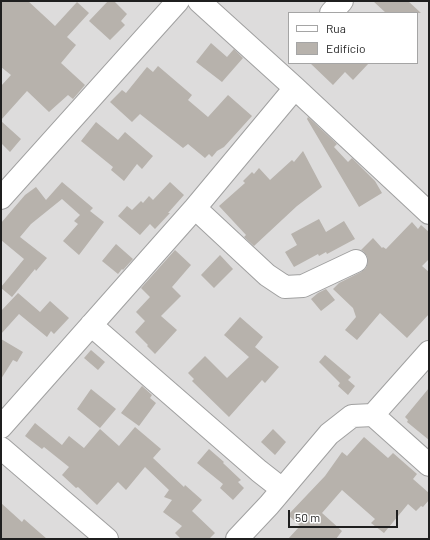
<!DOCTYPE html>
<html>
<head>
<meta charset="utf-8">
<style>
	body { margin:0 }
	#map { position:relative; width:430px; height:540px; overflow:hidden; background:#eeece6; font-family:Barlow,sans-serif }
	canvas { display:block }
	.frame { position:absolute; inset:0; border:2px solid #1f1f1f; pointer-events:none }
	.legend { position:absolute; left:288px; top:12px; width:130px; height:52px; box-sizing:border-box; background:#fff; border:1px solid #a5a5a5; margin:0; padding:5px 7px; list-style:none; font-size:12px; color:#1f1f1f }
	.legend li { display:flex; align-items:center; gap:8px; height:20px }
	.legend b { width:20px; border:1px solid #a5a5a5 }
	.scale { position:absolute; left:288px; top:510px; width:110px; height:18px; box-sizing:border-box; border:2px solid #1f1f1f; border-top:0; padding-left:5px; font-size:12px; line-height:14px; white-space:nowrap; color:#1f1f1f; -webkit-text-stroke:3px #fff; paint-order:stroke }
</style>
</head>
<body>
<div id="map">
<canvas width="430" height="540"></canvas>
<div class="frame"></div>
<ul class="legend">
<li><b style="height:5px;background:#fff"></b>Rua</li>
<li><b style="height:11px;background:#b7b2ac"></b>Edifício</li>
</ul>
<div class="scale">50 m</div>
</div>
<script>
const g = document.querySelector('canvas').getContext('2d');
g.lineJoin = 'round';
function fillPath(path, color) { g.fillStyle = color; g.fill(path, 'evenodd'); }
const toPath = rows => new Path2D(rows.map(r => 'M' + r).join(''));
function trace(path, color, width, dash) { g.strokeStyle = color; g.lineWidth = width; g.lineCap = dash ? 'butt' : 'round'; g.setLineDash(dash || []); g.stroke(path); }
const residential = toPath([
	[1,1,429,1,429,539,1,539],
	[289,13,417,13,417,63,289,63]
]);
const building = toPath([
	[1,1,28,1,55,26,77,2,89,13,67,37,76,45,61,63,85,85,73,99,68,95,49,112,27,91,1,120,1,86,11,75,1,67],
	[108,1,114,1,127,14,121,21,125,25,110,40,89,21],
	[373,1,408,1,421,13,386,13],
	[211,43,227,57,234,49,243,58,222,82,196,62],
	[310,63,369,63,353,80,345,72,333,85],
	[158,66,192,95,188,100,208,117,228,95,252,116,224,147,217,151,212,157,209,154,205,158,188,144,183,148,140,114,132,122,110,102,122,90,126,93,147,67,153,72],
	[308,117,337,144,334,147,348,162,352,158,375,181,382,193,359,207,307,119],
	[1,121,21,139,10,152,1,143],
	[96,122,118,140,125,132,153,156,142,169,137,164,124,181,111,170,113,167,81,141],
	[303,151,322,187,297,206,254,246,244,237,246,235,219,206,245,183,243,181,252,172,254,174,259,168,270,180,292,160,294,162],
	[62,182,93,208,90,211,104,222,79,255,63,241,78,224,74,221,80,215,62,199,31,224,20,237,47,258,36,271,35,269,12,297,1,288,1,287,24,259,1,240,1,223,25,195,36,187,46,200],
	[170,182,184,195,168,213,170,213,155,229,150,224,140,235,118,216,127,206,132,210,141,201,143,203,149,196,153,200],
	[319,219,326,232,344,221,355,239,327,254,326,252,319,256,318,254,294,267,285,252,297,245,291,234],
	[412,222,418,229,421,225,429,232,429,259,422,266,429,272,429,314,407,338,380,313,357,340,345,330,356,317,353,308,333,289,339,283,361,272,366,268,368,262,367,256,363,251,361,250,373,238,382,248,383,247,386,249],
	[116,244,133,259,123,270,122,269,118,274,102,261],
	[175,250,191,265,172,287,181,296,161,316,177,330,155,354,147,346,148,345,135,332,145,321,136,312,150,297,141,288],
	[220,255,233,269,214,288,201,275],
	[326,289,335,300,321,311,311,299,318,293],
	[18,293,40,312,50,301,69,318,54,334,51,331,47,337,19,314,1,334,1,311],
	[240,317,263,337,255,347,279,367,265,383,262,380,229,417,192,381,194,379,188,373,205,356,227,378,249,357,224,335],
	[1,339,23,352,17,362,13,360,1,379],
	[91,350,105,362,98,370,84,358],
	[325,355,351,377,348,380,355,386,348,395,338,386,340,383,319,362],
	[142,386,152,395,150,398,156,403,139,426,121,413],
	[429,388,429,440,407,422,408,420,405,417],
	[91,389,116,409,100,428,77,409],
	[35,423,62,445,69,436,84,448,100,429,119,446,135,427,161,449,153,458,184,487,185,485,202,500,192,511,215,533,209,539,181,539,175,533,182,526,163,512,172,500,164,497,169,490,145,467,126,490,118,482,97,505,78,487,76,488,62,475,69,467,44,447,42,449,25,436],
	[273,429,286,442,275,455,261,442],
	[364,437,388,458,393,453,417,474,413,479,429,493,429,500,423,507,421,506,416,511,408,504,384,533,371,523,375,519,342,490,322,513,342,531,336,539,288,539,300,526,288,515,325,476,342,452,347,456],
	[209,449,224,462,223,463,241,480,238,482,244,488,233,500,220,488,223,484,197,463],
	[1,503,22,522,24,519,47,539,1,539]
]);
const minor = toPath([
	[199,1,295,88,429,213],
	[331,13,342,1],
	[1,198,178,1],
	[195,208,267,275,285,287,303,286,356,261],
	[91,325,259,471,282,489],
	[373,415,429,465],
	[1,427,195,208,295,88],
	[1,448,107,539],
	[237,539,269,505,329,434,352,416,373,415,429,352]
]);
fillPath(residential, '#dddcdc');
fillPath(building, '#b7b2ac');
trace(minor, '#a0a0a0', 24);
trace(minor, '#fff', 22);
</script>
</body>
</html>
